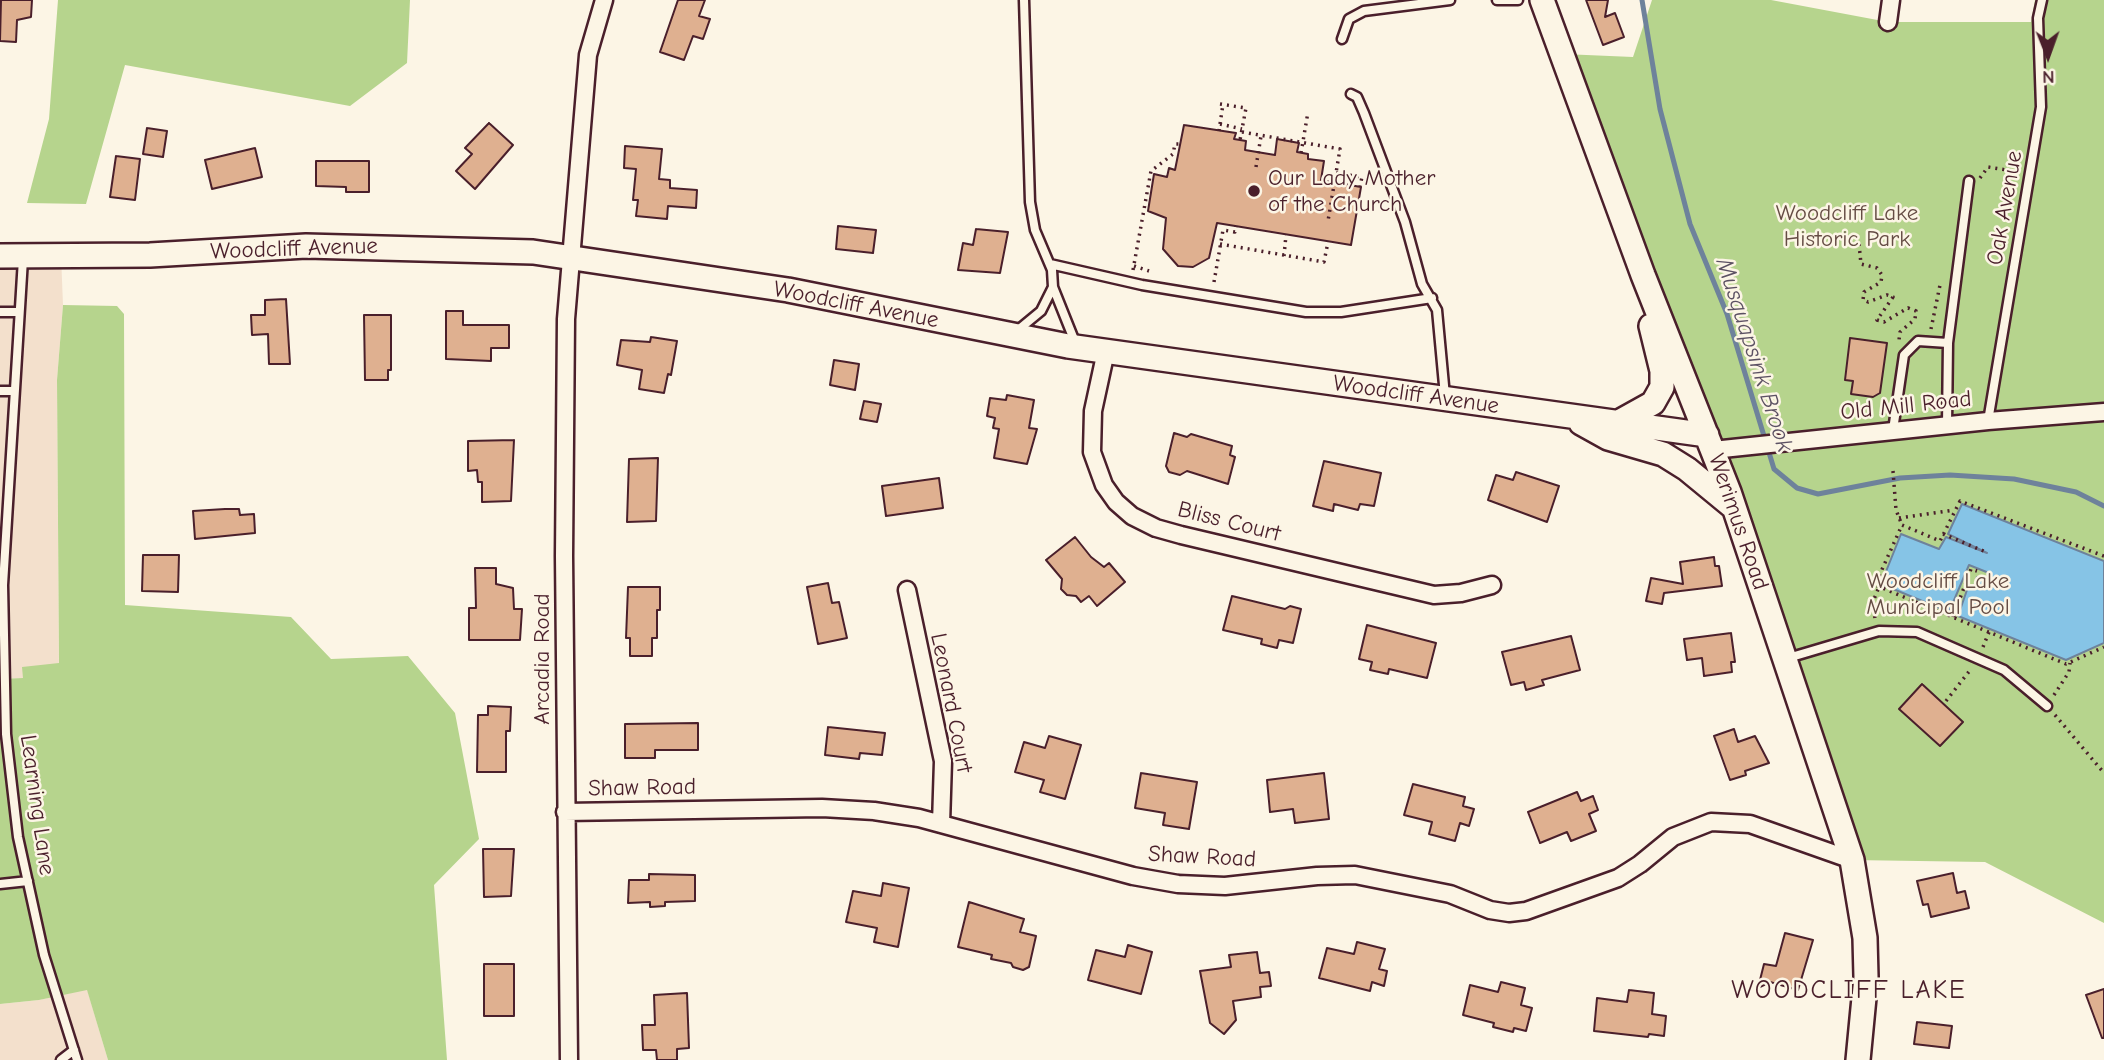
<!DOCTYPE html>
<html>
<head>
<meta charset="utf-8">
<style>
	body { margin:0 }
	#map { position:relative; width:2104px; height:1060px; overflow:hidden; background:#fcf5e5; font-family:"Comic Neue",sans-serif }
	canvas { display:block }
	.north { position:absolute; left:2013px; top:21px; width:70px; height:70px; -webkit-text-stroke:5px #fcf5e5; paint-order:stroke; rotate:179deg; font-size:19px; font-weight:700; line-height:28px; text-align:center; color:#4a1f2b }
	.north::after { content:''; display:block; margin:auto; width:24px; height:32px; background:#4a1f2b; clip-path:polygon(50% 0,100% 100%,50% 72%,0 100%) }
</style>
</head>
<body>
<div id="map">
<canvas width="2104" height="1060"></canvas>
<div class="north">N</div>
</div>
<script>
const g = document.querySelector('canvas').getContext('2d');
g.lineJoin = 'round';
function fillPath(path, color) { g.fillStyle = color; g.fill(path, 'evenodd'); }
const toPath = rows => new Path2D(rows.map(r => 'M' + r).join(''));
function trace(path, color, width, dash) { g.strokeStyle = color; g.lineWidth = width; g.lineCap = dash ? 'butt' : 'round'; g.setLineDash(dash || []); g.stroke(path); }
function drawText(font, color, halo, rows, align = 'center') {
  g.font = font + ' "Comic Neue",sans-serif'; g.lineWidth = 5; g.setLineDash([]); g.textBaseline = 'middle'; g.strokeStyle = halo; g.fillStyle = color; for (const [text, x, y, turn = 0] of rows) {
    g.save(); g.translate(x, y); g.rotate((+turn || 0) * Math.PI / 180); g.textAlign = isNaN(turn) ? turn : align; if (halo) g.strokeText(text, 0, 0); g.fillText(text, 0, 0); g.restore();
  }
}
const built = toPath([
	[61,255,63,305,57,380,59,677,0,679,0,256],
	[87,989,108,1060,0,1060,0,1004,39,1000]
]);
const green = toPath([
	[58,0,410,0,407,63,350,106,125,65,86,204,27,203,49,119],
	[1652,0,1771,0,1888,22,2031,22,2035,0,2104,0,2104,923,1985,862,1852,860,1563,54,1633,57],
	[63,305,117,306,124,314,125,605,291,617,331,659,408,656,455,713,479,839,434,885,447,1060,108,1060,87,990,39,1000,0,1004,0,679,23,678,22,667,59,663,57,380]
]);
const water = toPath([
	[1962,504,2104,561,2104,643,2066,660,1958,616,1968,587,1974,586,1977,577,1986,580,1989,573,1969,565,1949,612,1881,584,1901,534,1939,549,1946,537,1987,553,1948,534,1962,504]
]);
const stream = toPath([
	[1642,0,1660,109,1690,224,1727,314,1774,469,1797,488,1818,494,1900,478,1950,475,2014,479,2076,492,2104,506]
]);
const building = toPath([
	[1,0,32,0,31,17,17,20,16,42,0,41,1,0],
	[678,0,705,0,699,16,710,19,703,39,693,36,684,60,660,52,678,0],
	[1586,0,1608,0,1605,17,1615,13,1624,37,1603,45,1586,0],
	[489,123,513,145,475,189,456,171,472,154,465,148,489,123],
	[1184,125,1236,133,1234,139,1246,141,1245,150,1275,155,1277,139,1299,143,1297,152,1308,154,1308,159,1324,161,1321,180,1361,187,1351,245,1217,223,1209,258,1193,267,1178,266,1163,249,1166,218,1148,211,1154,174,1167,177,1169,168,1175,170,1184,125],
	[147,128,167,131,163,157,143,154,147,128],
	[625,146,662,149,659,179,670,180,670,188,697,190,696,208,668,206,667,219,636,216,638,200,633,200,636,169,624,168,625,146],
	[255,148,262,177,212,189,205,160,255,148],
	[116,156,140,159,135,200,110,197,116,156],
	[316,161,369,161,369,192,346,192,346,187,316,186,316,161],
	[838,226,876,230,873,253,836,249,838,226],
	[976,229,1008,232,1000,273,958,270,963,243,973,245,976,229],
	[286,299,290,364,269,364,268,334,252,335,251,315,265,315,265,300,286,299],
	[446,311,463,311,463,325,509,325,509,348,491,348,491,361,446,359,446,311],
	[364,315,391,315,391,370,388,370,388,380,365,380,364,315],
	[651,337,677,341,671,375,668,374,664,393,639,389,642,370,617,365,621,340,650,342,651,337],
	[1850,338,1887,343,1880,393,1873,397,1851,394,1853,381,1845,380,1850,338],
	[834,360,859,364,855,390,830,385,834,360],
	[1007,395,1034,400,1029,428,1037,429,1027,464,994,458,999,429,993,428,995,418,987,416,990,398,1006,400,1007,395],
	[864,401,881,404,877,422,860,419,864,401],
	[1174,433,1187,437,1191,434,1232,446,1230,455,1235,457,1228,484,1187,471,1180,475,1169,472,1166,466,1174,433],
	[514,440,511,501,482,502,482,482,478,482,477,470,468,471,468,441,514,440],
	[658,458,656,521,627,522,629,459,658,458],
	[1324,461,1381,473,1374,506,1360,504,1358,510,1334,504,1333,511,1313,506,1324,461],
	[1516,472,1559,486,1547,522,1488,500,1496,475,1513,480,1516,472],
	[939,478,943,508,886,516,882,486,939,478],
	[225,509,239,509,240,515,254,514,255,533,195,539,193,511,225,509],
	[1075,537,1091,557,1104,567,1109,563,1125,582,1097,606,1089,596,1081,602,1076,596,1067,595,1061,589,1062,579,1046,560,1075,537],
	[143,555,179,555,178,592,142,591,143,555],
	[1714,557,1715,566,1719,566,1722,586,1664,593,1662,604,1646,601,1651,578,1683,584,1680,562,1714,557],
	[475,568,496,568,496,584,513,588,514,609,522,609,520,640,469,640,469,608,476,608,475,568],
	[828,583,832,603,839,602,847,638,818,644,807,587,828,583],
	[628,587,660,587,660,610,657,610,657,638,652,638,652,656,630,656,630,638,626,638,628,587],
	[1232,596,1285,609,1290,606,1301,609,1293,643,1279,640,1277,648,1261,644,1262,639,1223,630,1232,596],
	[1367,625,1436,643,1427,678,1389,669,1388,674,1370,670,1372,662,1359,659,1367,625],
	[1731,633,1735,662,1731,662,1732,672,1704,676,1702,658,1687,660,1684,639,1731,633],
	[1571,636,1580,670,1542,680,1544,685,1526,690,1524,682,1511,685,1502,652,1571,636],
	[1922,684,1963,722,1940,746,1899,709,1922,684],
	[488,706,511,707,510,731,506,731,506,772,477,772,478,715,488,715,488,706],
	[698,723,698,750,655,750,655,758,625,758,625,724,698,723],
	[828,727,885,733,882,755,860,753,859,759,825,755,828,727],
	[1734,729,1738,742,1755,736,1769,763,1745,771,1746,775,1730,780,1714,736,1734,729],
	[1049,736,1081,745,1065,799,1040,792,1044,780,1015,772,1024,742,1045,748,1049,736],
	[1141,773,1197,782,1189,829,1163,825,1165,813,1135,808,1141,773],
	[1324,773,1329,819,1295,823,1293,809,1270,812,1267,780,1324,773],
	[1413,784,1465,797,1463,806,1474,809,1469,826,1460,823,1455,841,1429,834,1432,822,1404,815,1413,784],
	[1577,792,1581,801,1593,796,1598,810,1589,814,1596,831,1571,841,1567,832,1540,843,1528,812,1577,792],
	[483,849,514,849,511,896,484,897,483,849],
	[1953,873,1957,893,1965,891,1969,908,1931,917,1928,904,1923,905,1917,881,1953,873],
	[649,874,695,875,695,901,665,902,665,906,650,907,650,902,628,903,629,880,649,880,649,874],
	[883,883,909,888,898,947,874,942,877,928,846,922,853,891,881,896,883,883],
	[969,902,1024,919,1020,932,1036,936,1029,967,1023,970,1013,967,1011,963,991,959,992,955,958,947,969,902],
	[1785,933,1813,940,1798,990,1770,982,1758,988,1764,964,1776,966,1785,933],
	[1357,942,1385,949,1379,969,1387,971,1384,986,1372,982,1370,991,1319,978,1327,948,1354,954,1357,942],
	[1128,945,1152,952,1141,994,1088,980,1096,950,1125,957,1128,945],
	[1257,952,1260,973,1269,972,1271,986,1260,987,1261,997,1233,1001,1236,1020,1224,1034,1210,1023,1200,971,1231,967,1229,955,1257,952],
	[484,964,514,964,514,1016,484,1016,484,964],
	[1501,982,1525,988,1521,1005,1532,1008,1526,1031,1514,1028,1513,1032,1493,1027,1494,1023,1463,1015,1470,985,1498,992,1501,982],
	[2104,989,2104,1038,2102,1038,2086,995,2104,989],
	[1629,990,1654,993,1652,1014,1666,1016,1664,1036,1649,1034,1648,1037,1594,1031,1597,998,1627,1002,1629,990],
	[687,993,689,1048,677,1049,677,1060,657,1060,656,1050,643,1050,642,1025,655,1025,654,995,687,993],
	[1917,1022,1952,1026,1949,1048,1914,1044,1917,1022]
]);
const path = toPath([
	[1220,104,1246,108,1240,140],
	[1220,124,1242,129],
	[1219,131,1223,104],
	[1242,132,1340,149,1328,221],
	[1301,153,1308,112],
	[1256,167,1261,136],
	[1336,173,1362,177,1360,186],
	[1980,178,1988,167,2019,172],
	[1220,244,1324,262,1328,242],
	[1859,244,1861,264,1877,268,1882,275,1881,282,1864,292,1863,300,1868,302,1887,295,1893,297,1877,320,1884,322,1908,308,1916,311,1915,319,1900,332,1899,340],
	[1284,256,1286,235],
	[1134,266,1149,271],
	[1133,270,1151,171,1173,154,1175,144,1179,144],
	[1214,282,1223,230,1235,232,1236,226],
	[1931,329,1940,285],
	[1893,471,1896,510,1902,525],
	[1899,518,1954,510],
	[1943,534,1986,552],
	[2104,556,1960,501,1940,541,1902,525,1875,585,2066,664,2104,647],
	[1953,617,1971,569,1977,571],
	[1875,618,1872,604,1879,587],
	[1983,647,1989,632],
	[2054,695,2069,672,2070,663],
	[1946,701,1971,669],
	[2055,715,2104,773]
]);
const service = toPath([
	[1024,0,1030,202,1035,230,1052,270,1053,287,1075,342],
	[1497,0,1518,0],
	[1342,39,1349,19,1364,11,1450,0],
	[1351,94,1357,97,1364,113,1405,222,1422,284,1437,310,1445,396],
	[23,259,3,585,6,734,18,837,44,955,77,1060],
	[1050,264,1142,285,1306,312,1341,312,1432,298],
	[0,312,19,312],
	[1018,330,1041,311,1053,287],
	[0,391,14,391],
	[1988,421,2041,107,2038,18,2042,0],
	[1947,425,1948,343,1969,181],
	[1893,430,1904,355,1918,341,1948,343],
	[1788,658,1879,631,1917,632,2004,670,2047,706],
	[0,884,28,881],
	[61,1060,74,1050]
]);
const minor = toPath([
	[1888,22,1891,0],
	[1106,351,1093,411,1092,452,1104,485,1116,502,1132,516,1156,528,1181,535,1434,595,1461,593,1492,585],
	[1713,450,1988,421,2104,412],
	[907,590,943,761,941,824],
	[565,812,822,808,874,811,919,818,1133,876,1178,884,1225,886,1317,876,1355,875,1450,894,1490,910,1509,913,1526,911,1618,878,1640,864,1673,837,1711,822,1750,824,1852,860],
	[569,1060,564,556,566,319,588,55,604,0]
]);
const secondary = toPath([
	[1542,0,1643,275,1729,492,1852,860,1865,938,1866,977,1858,1060],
	[0,256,150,255,306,246,533,252,788,290,1068,346,1707,435],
	[1581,423,1608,438,1663,454,1687,469,1732,506],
	[1617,423,1653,403,1662,387,1662,371,1651,326]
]);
const markers = [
	[1254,191,7,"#4a1f2b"]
];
const poiNames = [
	["Our Lady Mother",1268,178],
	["of the Church",1268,204]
];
const streetNames = [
	["Oak Avenue",2005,208,-80],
	["Woodcliff Avenue",294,249,-2],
	["Woodcliff Avenue",856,305,11],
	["Woodcliff Avenue",1416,395,8],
	["Old Mill Road",1906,406,-6],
	["Bliss Court",1229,522,14],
	["Werimus Road",1738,522,71],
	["Arcadia Road",542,659,-90],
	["Leonard Court",951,703,79],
	["Shaw Road",642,788,-1],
	["Learning Lane",37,805,82],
	["Shaw Road",1202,857,3]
];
const parkNames = [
	["Woodcliff Lake",1847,213],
	["Historic Park",1847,239],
	["Woodcliff Lake",1938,581],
	["Municipal Pool",1938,607]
];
const waterNames = [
	["Musquapsink Brook",1754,355,72]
];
const quarterNames = [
	["WOODCLIFF LAKE",1849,991]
];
fillPath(built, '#f3e0cc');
fillPath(green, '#b6d48d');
fillPath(water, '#86c4e6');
trace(water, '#6e829b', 2);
trace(stream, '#6e829b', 5);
fillPath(building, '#dfb090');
trace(building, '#4a1f2b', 2);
trace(service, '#4a1f2b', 13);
trace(minor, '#4a1f2b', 21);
trace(secondary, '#4a1f2b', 28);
trace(path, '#4a1f2b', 3.5, [2, 5]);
trace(service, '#fcf5e5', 8);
trace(minor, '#fcf5e5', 16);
trace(secondary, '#fcf5e5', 23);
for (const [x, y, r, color] of markers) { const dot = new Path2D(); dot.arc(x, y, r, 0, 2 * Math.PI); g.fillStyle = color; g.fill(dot); trace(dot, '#fcf5e5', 2.5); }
drawText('23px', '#4a1f2b', '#fcf5e5', poiNames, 'left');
drawText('23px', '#4a1f2b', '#fcf5e5', streetNames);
drawText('23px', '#654c44', '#fcf5e5', parkNames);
drawText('italic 24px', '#5c5163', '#fcf5e5', waterNames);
g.letterSpacing = '2px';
drawText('26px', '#4a1f2b', '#fcf5e5', quarterNames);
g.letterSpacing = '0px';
</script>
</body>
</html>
